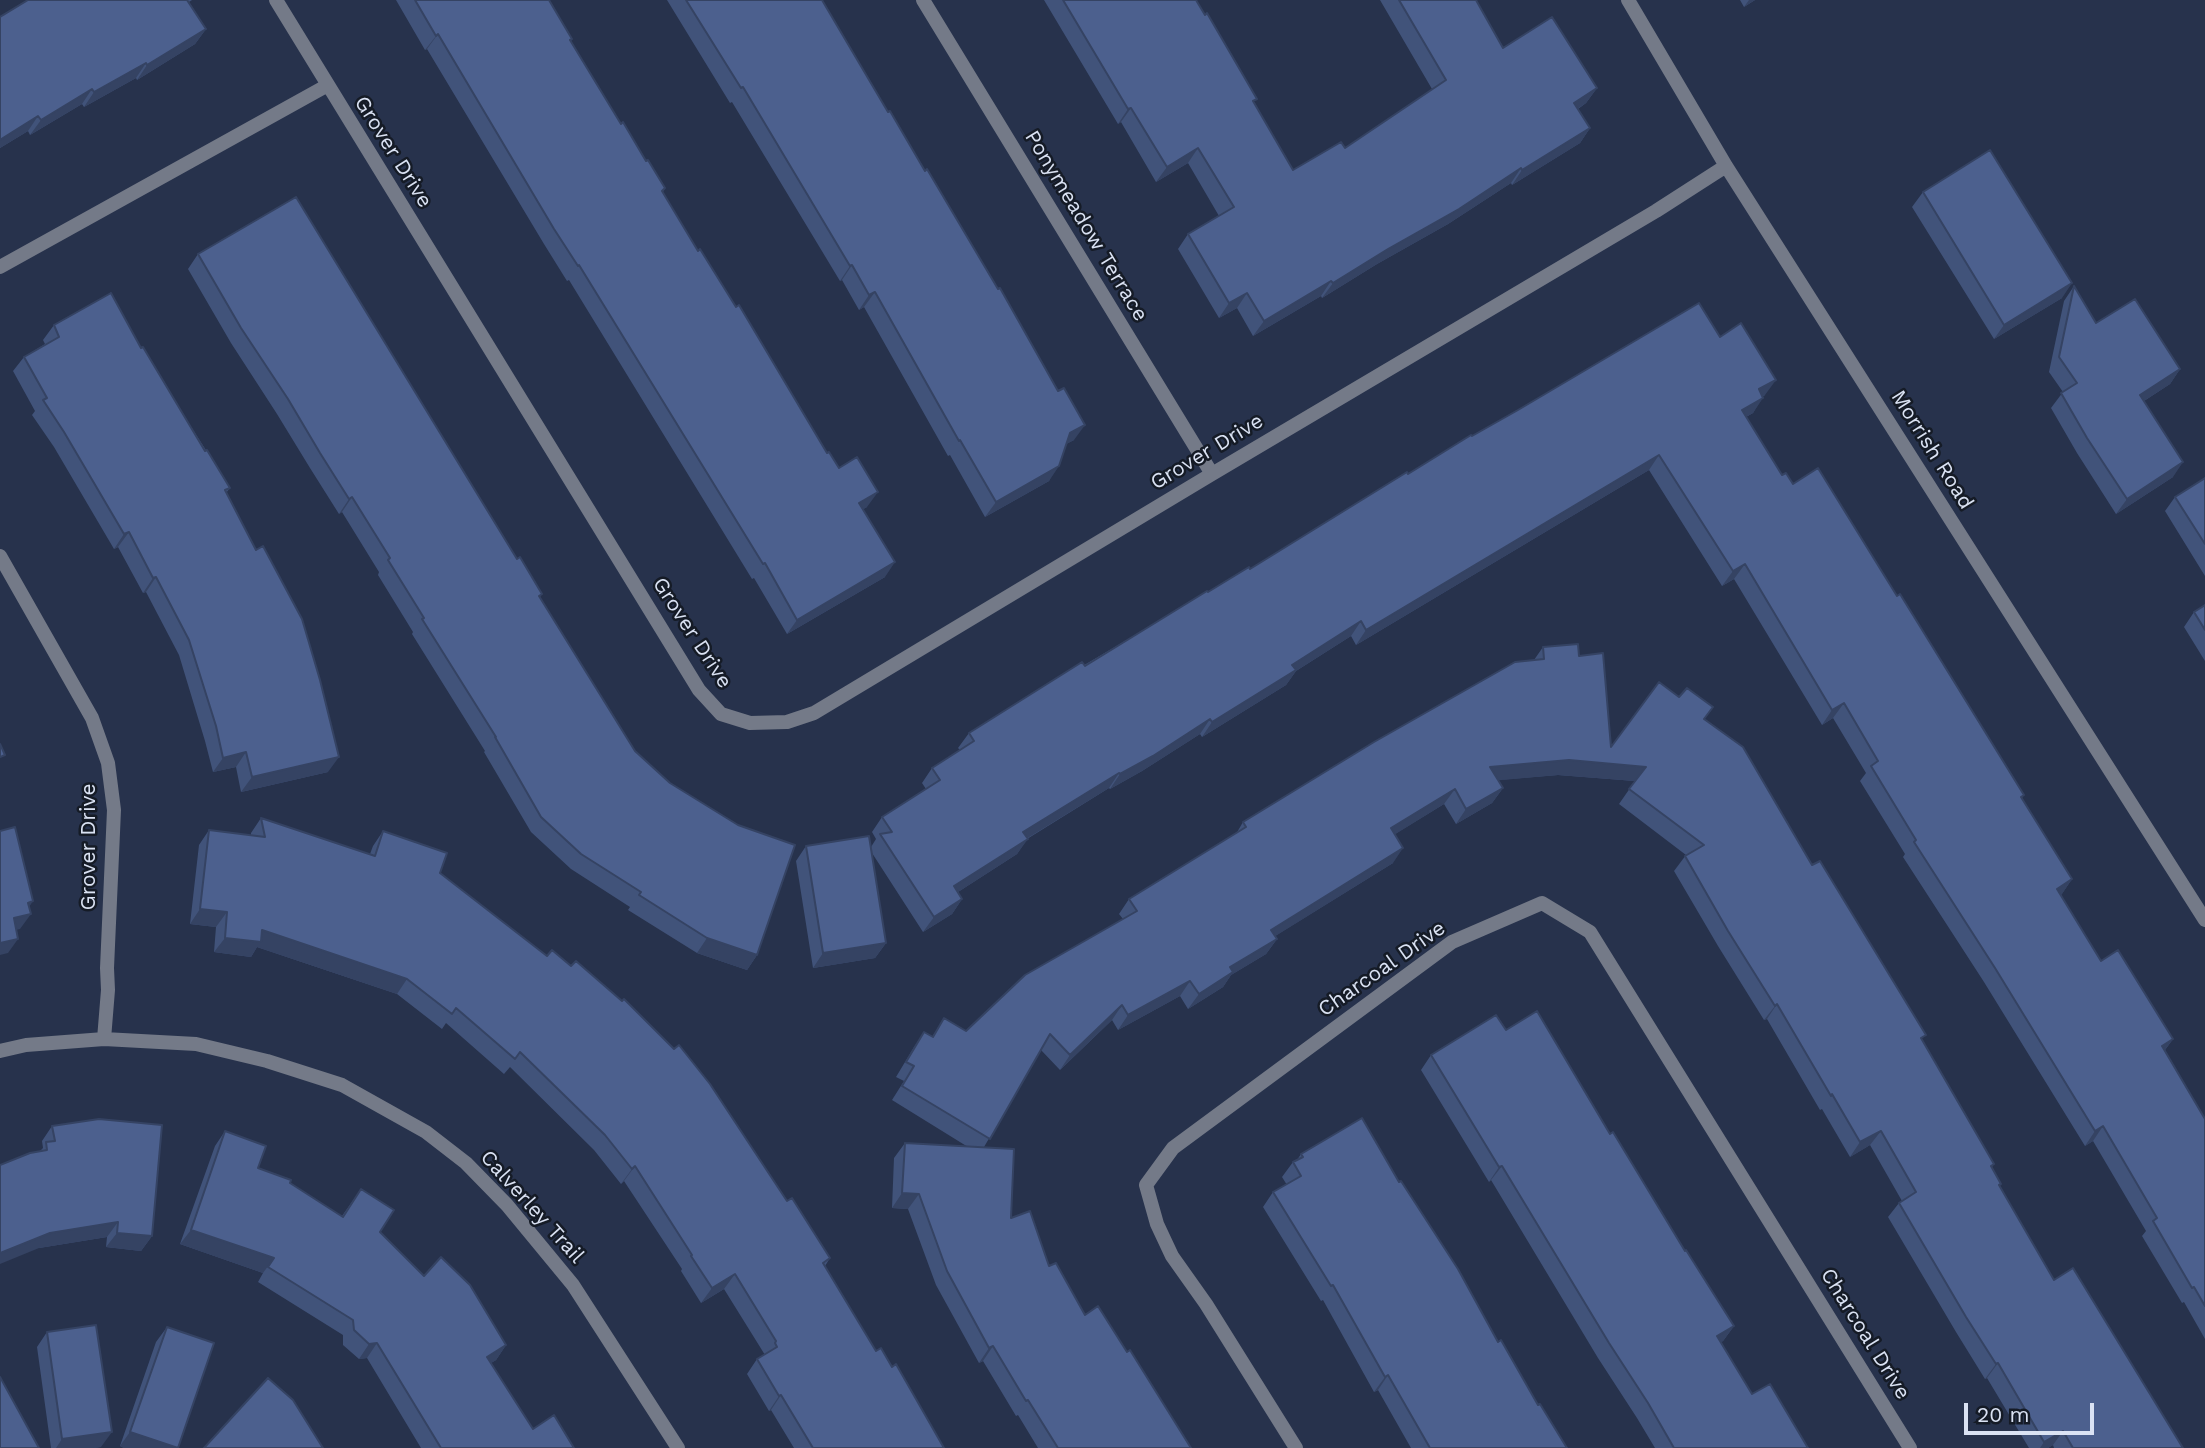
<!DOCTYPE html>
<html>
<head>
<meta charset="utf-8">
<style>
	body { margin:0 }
	#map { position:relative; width:2205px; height:1448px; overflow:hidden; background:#27324c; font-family:"Work Sans",sans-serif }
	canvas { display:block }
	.scale { position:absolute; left:1964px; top:1403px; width:130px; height:32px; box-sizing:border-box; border:4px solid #dae2f3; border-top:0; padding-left:9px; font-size:21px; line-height:24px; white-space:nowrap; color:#dae2f3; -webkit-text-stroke:5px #151b26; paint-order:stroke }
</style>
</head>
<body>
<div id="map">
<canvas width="2205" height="1448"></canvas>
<div class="scale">20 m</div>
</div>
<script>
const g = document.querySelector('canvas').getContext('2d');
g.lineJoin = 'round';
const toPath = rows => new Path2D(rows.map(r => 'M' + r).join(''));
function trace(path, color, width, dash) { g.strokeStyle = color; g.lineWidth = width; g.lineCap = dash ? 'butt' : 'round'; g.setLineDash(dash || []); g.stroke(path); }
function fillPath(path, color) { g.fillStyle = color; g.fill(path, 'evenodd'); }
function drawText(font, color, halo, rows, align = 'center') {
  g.font = font + ' "Work Sans",sans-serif'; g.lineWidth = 5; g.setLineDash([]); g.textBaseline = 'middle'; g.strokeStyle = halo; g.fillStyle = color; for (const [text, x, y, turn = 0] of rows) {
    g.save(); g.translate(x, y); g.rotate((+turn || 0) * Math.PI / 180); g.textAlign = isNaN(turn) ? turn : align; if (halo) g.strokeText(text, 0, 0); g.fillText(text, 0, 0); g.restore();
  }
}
const minor = toPath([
	[276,0,699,690,721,714,750,723,787,722,814,713,1212,474,1656,211,1726,166],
	[923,0,1212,474],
	[1628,0,1726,166,2205,920],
	[0,267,328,85],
	[0,556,92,718,108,763,114,810,107,968,108,990,104,1039],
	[0,1051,26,1045,104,1039,196,1044,267,1061,342,1085,426,1132,466,1163,507,1205,573,1285,678,1448],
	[1296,1448,1206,1304,1172,1256,1157,1224,1146,1185,1173,1148,1452,942,1542,903,1590,932,1910,1448]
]);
const wall = toPath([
	[28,0,192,0,189,2,206,29,195,44,137,80,136,78,84,107,82,104,30,135,28,131,0,148,0,17],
	[396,0,549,0,572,39,571,41,621,124,665,188,663,192,698,251,736,307,827,453,867,507,863,509,885,577,787,634,754,578,752,579,569,280,567,281,544,244,427,49,425,50],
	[667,0,822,0,1074,440,1066,444,1049,481,985,517,950,455,948,456,864,307,859,310,842,280,840,281,732,102,730,103],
	[1044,0,1196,0,1293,170,1345,148,1432,89,1380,0,1476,0,1503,48,1597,88,1586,103,1578,109,1590,128,1580,143,1512,185,1511,183,1448,224,1377,264,1322,298,1321,296,1253,336,1237,308,1219,318,1178,249,1188,234,1219,216,1188,163,1156,182,1121,122,1118,124],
	[1740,0,1755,0,1744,7],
	[1923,192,2062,298,1994,339,1912,207],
	[198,254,517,559,542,594,540,597,757,955,747,970,697,953,628,910,630,907,571,869,531,832,484,752,485,751,412,634,413,632,378,575,379,572,342,512,339,514,310,468,277,414,231,343,188,269],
	[2074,286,2096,323,2180,369,2170,384,2144,401,2173,477,2116,514,2077,453,2051,408,2063,392,2049,372,2064,301],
	[54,325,141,348,230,488,226,493,328,772,241,792,236,767,213,772,205,741,179,655,146,592,143,593,118,547,114,549,54,447,32,415,35,411,13,371,24,357,45,344,43,340],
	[1720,337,1765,395,1762,397,1753,413,1746,417,1782,475,1793,484,1897,596,2024,795,2022,798,2072,879,2061,895,2101,961,2173,1039,2165,1050,2205,1119,2205,1339,2184,1302,2182,1303,2142,1236,2146,1231,2093,1141,2085,1146,1984,982,1903,857,1905,854,1860,781,1866,773,1833,718,1822,725,1734,579,1722,586,1649,470,1356,645,1351,636,1296,671,1286,685,1202,737,1200,734,1142,771,1110,789,1109,788,1027,839,1017,854,958,892,962,899,952,914,923,932,872,853,886,943,875,958,813,968,796,861,806,846,871,847,876,839,872,832,882,817,926,789,922,783,932,768,960,750,958,748,969,733,1208,592,1250,569,1472,436],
	[2205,478,2205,576,2165,511,2175,497],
	[2205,605,2205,661,2184,627,2194,612],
	[1543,647,1579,656,1611,747,1704,719,1812,865,1922,1040,1994,1164,1992,1167,2001,1184,2000,1186,2054,1280,2183,1448,2054,1448,2053,1445,2048,1448,2029,1448,1987,1378,1985,1379,1956,1332,1888,1217,1899,1203,1902,1201,1870,1145,1850,1157,1822,1109,1820,1110,1767,1019,1764,1020,1718,946,1674,871,1686,855,1619,804,1635,781,1558,775,1498,780,1503,788,1492,803,1456,824,1444,804,1395,834,1393,863,1275,936,1277,939,1266,954,1231,975,1223,987,1188,1009,1180,996,1118,1030,1112,1020,1060,1070,1041,1050,984,1147,1011,1218,1049,1266,1085,1315,1127,1352,1191,1448,1038,1448,1018,1415,1016,1416,983,1361,979,1363,936,1285,908,1209,892,1208,894,1158,905,1143,968,1147,892,1100,904,1081,896,1077,914,1047,924,1032,932,1037,944,1018,966,1031,1123,919,1119,914,1129,899,1236,834,1243,822,1534,660],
	[261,818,370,854,373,846,383,831,440,873,787,1201,830,1258,825,1266,876,1351,944,1448,794,1448,771,1410,769,1411,747,1374,757,1359,765,1355,724,1289,701,1303,681,1271,682,1269,624,1181,621,1184,594,1150,510,1067,504,1074,446,1023,442,1029,397,994,257,947,251,957,214,952,216,927,190,924,199,845,209,830,251,835,251,833],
	[1506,1030,1610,1134,1685,1251,1734,1326,1723,1341,1721,1342,1752,1394,1808,1448,1655,1448,1637,1418,1598,1358,1491,1180,1489,1182,1421,1070,1431,1055],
	[52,1126,152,1236,141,1251,106,1247,107,1237,39,1248,40,1151,43,1148,42,1141],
	[225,1131,258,1168,290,1183,342,1216,361,1189,380,1232,424,1276,506,1345,496,1360,491,1363,533,1429,574,1448,421,1448,367,1358,359,1359,343,1345,343,1335,258,1282,263,1273,180,1244,215,1146],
	[1301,1154,1399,1182,1538,1405,1567,1448,1411,1448,1378,1390,1374,1392,1323,1300,1321,1301,1263,1207,1273,1192,1287,1185,1282,1177,1293,1162,1297,1160],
	[167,1327,178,1448,124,1448,120,1446,156,1342],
	[47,1332,101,1447,93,1448,51,1448,37,1347]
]);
const shadedWall = toPath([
	[1749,0,1755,0,1744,7],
	[206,29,195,44,137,80,147,65],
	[438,34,427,49,425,50,436,36],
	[146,63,136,78,84,107,94,92],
	[1597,88,1586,103,1564,118,1574,103],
	[92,89,82,104,30,135,41,120],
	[1131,108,1121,122,1118,124,1128,109],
	[38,116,28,131,0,148,0,140],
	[1590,128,1580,143,1512,185,1522,170],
	[1198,148,1188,163,1156,182,1167,167],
	[1521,168,1511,183,1448,224,1377,264,1322,298,1333,283],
	[852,265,842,280,840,281,850,266],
	[1331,281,1321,296,1253,336,1264,321],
	[2072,283,2062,298,1994,339,2004,325],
	[875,292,864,307,859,310,869,295],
	[1247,293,1237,308,1219,318,1229,303],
	[2180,369,2170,384,2130,410,2140,395],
	[1776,380,1765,395,1748,404,1759,389],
	[1763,398,1753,413,1731,425,1742,410],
	[1085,425,1074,440,1059,448,1070,433],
	[1659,455,1649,470,1356,645,1366,630],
	[2183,462,2173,477,2116,514,2127,499],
	[1059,466,1049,481,985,517,996,502],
	[878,492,867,507,849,518,859,503],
	[352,497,342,512,339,514,349,499],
	[129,532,118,547,114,549,124,534],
	[895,562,885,577,787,634,797,620],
	[1745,564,1734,579,1722,586,1733,571],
	[156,577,146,592,143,593,153,578],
	[1361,621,1351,636,1296,671,1286,685,1202,737,1212,722,1292,665],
	[1844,703,1833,718,1822,725,1832,710],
	[1210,719,1200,734,1142,771,1110,789,1120,774],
	[246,752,236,767,213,772,223,758],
	[339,757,328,772,241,792,252,777],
	[1569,760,1646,767,1635,781,1558,775,1480,782,1490,767],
	[1119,773,1109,788,1013,847,1023,832],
	[1503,788,1492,803,1456,824,1466,809],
	[1455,789,1444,804,1381,843,1391,828],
	[1028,839,1017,854,944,901,954,886],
	[1403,848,1393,863,1261,945,1271,930],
	[2072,879,2062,894,2047,904,2057,889],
	[962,899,952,914,923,932,934,917],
	[33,901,23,916,31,914,20,929,3,933,14,918,28,903],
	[200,909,227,912,216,927,190,924],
	[262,930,407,979,397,994,257,947,251,957,214,952,225,938],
	[707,938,757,955,747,970,697,953],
	[18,939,8,953,0,955,0,943],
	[1277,939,1266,954,1231,975,1223,987,1188,1009,1199,994,1230,967],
	[886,943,875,958,813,968,823,953],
	[1190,981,1180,996,1118,1030,1128,1015],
	[1777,1004,1767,1019,1764,1020,1775,1006],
	[1122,1005,1112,1020,1060,1070,1070,1055],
	[2173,1039,2162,1054,2162,1046],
	[2103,1126,2093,1141,2085,1146,2095,1131],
	[1881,1131,1870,1145,1850,1157,1860,1142],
	[635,1166,624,1181,621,1184,632,1169],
	[1502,1166,1491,1180,1489,1182,1499,1167],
	[902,1193,919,1194,908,1209,892,1208],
	[118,1222,107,1237,39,1248,0,1264,0,1253,50,1233],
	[191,1230,274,1258,263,1273,180,1244],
	[117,1233,152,1236,141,1251,106,1247],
	[735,1274,724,1289,701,1303,712,1288],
	[1734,1326,1723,1341,1707,1351,1717,1336],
	[377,1343,367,1358,359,1359,369,1344],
	[506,1345,496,1360,476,1372,487,1357],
	[993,1346,983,1361,979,1363,989,1348],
	[1998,1363,1987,1378,1985,1379,1996,1364],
	[1388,1375,1378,1390,1374,1392,1385,1377],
	[781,1395,771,1410,769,1411,779,1396],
	[2063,1431,2053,1445,2048,1448,2040,1448,2044,1442],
	[112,1432,101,1447,93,1448,56,1448,62,1439],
	[130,1432,178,1448,124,1448,120,1446]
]);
const building = toPath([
	[28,0,187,0,206,29,147,65,146,63,94,92,92,89,41,120,38,116,0,140,0,17,28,0],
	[415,0,549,0,572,39,570,40,621,124,623,122,646,161,648,160,665,188,662,191,698,251,700,249,736,307,739,305,827,453,829,452,839,468,857,457,878,492,859,503,895,562,797,620,765,563,763,564,579,265,578,266,554,229,438,34,436,36,415,0],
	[686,0,822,0,888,112,890,111,925,171,927,169,998,289,1000,288,1058,391,1064,388,1085,425,1070,433,1059,466,996,502,960,440,959,441,875,292,869,295,852,265,850,266,743,87,741,88,686,0],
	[1063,0,1196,0,1205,15,1207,13,1257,99,1253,101,1293,170,1341,142,1345,148,1446,80,1399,0,1476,0,1503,48,1552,17,1597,88,1574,103,1590,128,1522,170,1521,168,1459,209,1388,249,1333,283,1331,281,1264,321,1247,293,1229,303,1188,234,1234,207,1198,148,1167,167,1131,108,1128,109,1063,0],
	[1990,150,2072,283,2004,325,1923,192,1990,150],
	[296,197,517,559,520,557,542,594,539,596,635,751,670,783,738,825,795,845,757,955,707,938,639,895,641,892,581,854,541,817,495,737,496,737,422,619,424,618,388,560,390,558,352,497,349,499,320,453,288,399,241,328,198,254,296,197],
	[2074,286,2096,323,2135,299,2180,369,2140,395,2183,462,2127,499,2087,438,2061,393,2077,383,2059,357,2074,286],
	[111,293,141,348,143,347,205,451,207,450,230,488,225,490,256,550,263,546,302,619,320,680,339,757,252,777,246,752,223,758,216,726,189,640,156,577,153,578,129,532,124,534,64,432,43,400,47,398,24,357,59,337,54,325,111,293],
	[1699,303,1720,337,1741,323,1776,380,1759,389,1763,398,1742,410,1782,475,1786,473,1793,484,1818,468,1897,596,1900,594,2024,795,2021,797,2072,879,2057,889,2101,961,2118,950,2173,1039,2162,1046,2205,1119,2205,1306,2194,1287,2192,1288,2153,1221,2157,1218,2103,1126,2095,1131,1995,968,1914,842,1916,840,1871,766,1878,761,1844,703,1832,710,1745,564,1733,571,1659,455,1366,630,1361,621,1292,665,1296,670,1212,722,1210,719,1153,756,1120,774,1119,773,1023,832,1028,839,954,886,962,899,934,917,880,834,892,832,882,817,940,780,932,768,974,741,969,733,1082,662,1085,666,1207,591,1208,592,1249,567,1250,569,1407,472,1408,474,1471,435,1472,436,1518,410,1699,303],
	[2205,478,2205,544,2175,497,2205,478],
	[2205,605,2205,630,2194,612,2205,605],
	[1578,644,1579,656,1603,653,1611,747,1659,682,1679,697,1687,688,1713,707,1704,719,1743,747,1812,865,1820,861,1926,1035,1921,1038,1994,1164,1991,1166,2001,1184,1999,1185,2054,1280,2073,1268,2183,1448,2073,1448,2063,1431,2044,1442,1998,1363,1996,1364,1966,1317,1899,1203,1916,1192,1881,1131,1860,1142,1832,1094,1831,1096,1777,1004,1775,1006,1728,931,1685,856,1704,845,1629,789,1646,767,1569,760,1490,767,1503,788,1466,809,1455,789,1391,828,1403,848,1271,930,1277,939,1230,967,1233,972,1199,994,1190,981,1128,1015,1122,1005,1070,1055,1050,1034,990,1139,902,1086,914,1066,906,1062,924,1032,933,1037,944,1018,966,1031,1025,975,1137,911,1129,899,1246,827,1243,822,1374,742,1515,662,1544,659,1543,647,1578,644],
	[0,744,5,755,0,757,0,744],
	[261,818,375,856,383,831,447,853,440,873,547,956,552,950,571,966,576,961,622,1001,624,999,674,1049,679,1045,710,1084,787,1201,792,1198,830,1258,823,1263,876,1351,881,1348,892,1367,896,1364,944,1448,813,1448,781,1395,779,1396,757,1359,777,1347,775,1343,776,1341,735,1274,712,1288,691,1256,692,1255,635,1166,632,1169,605,1135,520,1052,515,1059,456,1008,452,1014,407,979,262,930,261,942,225,938,227,912,200,909,209,830,265,837,261,818],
	[15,827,33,901,28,903,31,914,14,918,18,939,0,943,0,831,15,827],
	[869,836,886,943,823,953,806,846,869,836],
	[1537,1011,1610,1134,1613,1132,1685,1251,1686,1250,1734,1326,1717,1336,1752,1394,1770,1384,1808,1448,1674,1448,1648,1403,1609,1343,1502,1166,1499,1167,1431,1055,1496,1015,1506,1030,1537,1011],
	[1362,1118,1399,1182,1401,1181,1458,1269,1498,1342,1501,1340,1538,1405,1540,1404,1567,1448,1430,1448,1388,1375,1385,1377,1333,1285,1331,1286,1273,1192,1301,1176,1293,1162,1303,1157,1301,1154,1362,1118],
	[99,1119,162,1125,152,1236,117,1233,118,1222,50,1233,0,1253,0,1165,30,1153,47,1150,46,1142,55,1141,52,1126,99,1119],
	[225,1131,266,1146,258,1168,291,1180,290,1183,343,1217,361,1189,394,1210,380,1232,424,1276,441,1257,470,1285,506,1345,487,1357,533,1429,554,1415,574,1448,441,1448,377,1343,369,1344,354,1330,353,1320,268,1267,274,1258,191,1230,225,1131],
	[905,1143,1014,1149,1011,1218,1030,1211,1049,1266,1056,1263,1085,1315,1098,1306,1127,1352,1130,1350,1191,1448,1058,1448,1028,1400,1026,1401,993,1346,989,1348,947,1271,919,1194,902,1193,905,1143],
	[96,1325,112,1432,62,1439,47,1332,96,1325],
	[167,1327,214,1343,178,1448,130,1432,167,1327],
	[0,1377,39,1448,0,1448,0,1377],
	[268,1378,293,1400,323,1448,204,1448,268,1378]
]);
const streetNames = [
	["Grover Drive",393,152,58],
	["Ponymeadow Terrace",1086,226,59],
	["Morrish Road",1932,450,58],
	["Grover Drive",1207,452,-31],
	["Grover Drive",692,633,57],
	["Grover Drive",89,847,-90],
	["Charcoal Drive",1382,969,-35],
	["Calverley Trail",532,1207,48],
	["Charcoal Drive",1865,1334,58]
];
trace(minor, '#747a88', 14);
fillPath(wall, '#41537a');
fillPath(shadedWall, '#354363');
fillPath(building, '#4c608e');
trace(building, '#354363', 2);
drawText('21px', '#dae2f3', '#151b26', streetNames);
</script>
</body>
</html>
